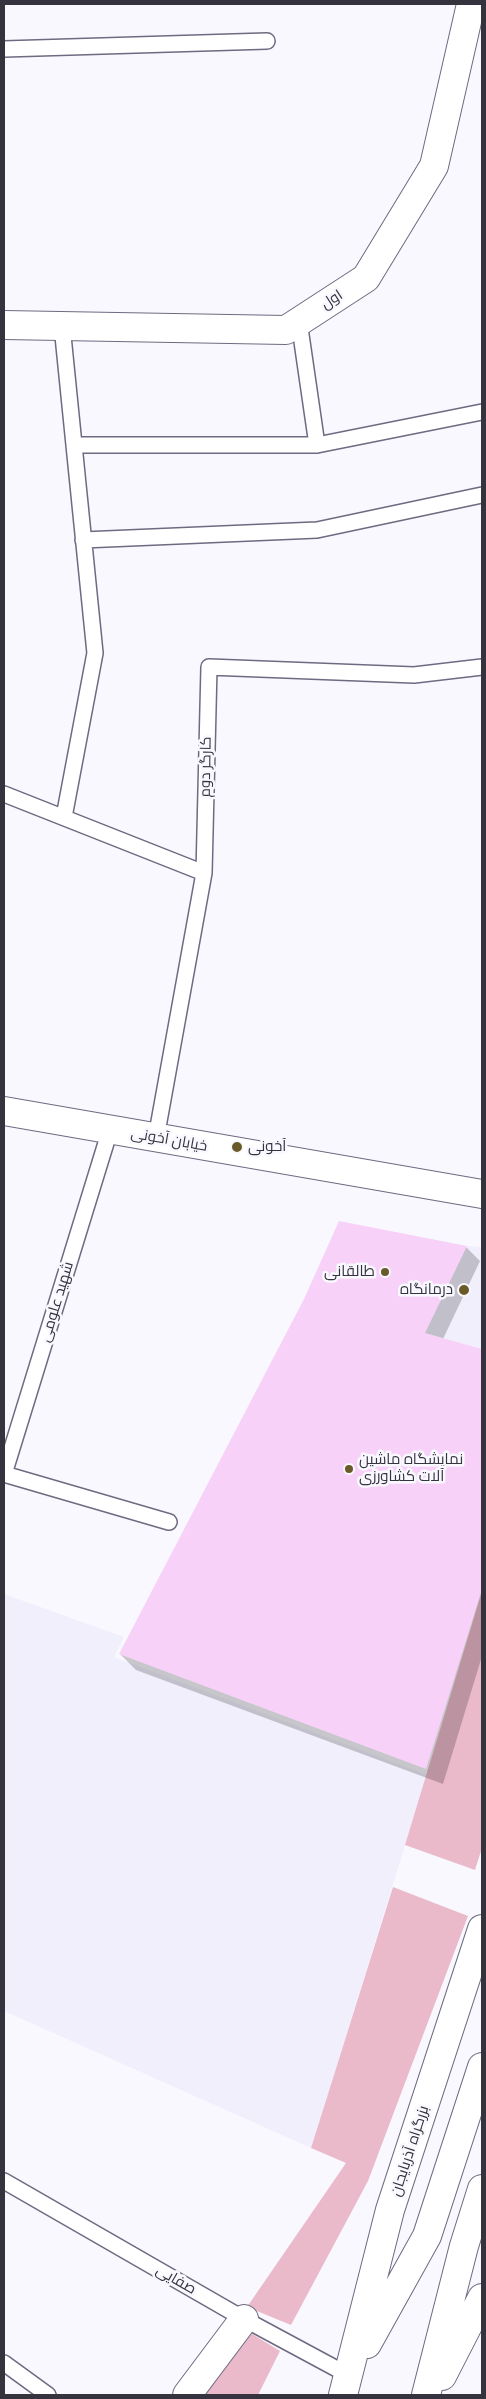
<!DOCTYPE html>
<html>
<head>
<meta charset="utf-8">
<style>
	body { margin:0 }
	#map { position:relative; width:486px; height:2399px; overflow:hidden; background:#f9f8fe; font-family:"Fira Sans Condensed",sans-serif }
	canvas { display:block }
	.frame { position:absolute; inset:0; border:5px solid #35333d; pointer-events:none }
</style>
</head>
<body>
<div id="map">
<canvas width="486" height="2399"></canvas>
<div class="frame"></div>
</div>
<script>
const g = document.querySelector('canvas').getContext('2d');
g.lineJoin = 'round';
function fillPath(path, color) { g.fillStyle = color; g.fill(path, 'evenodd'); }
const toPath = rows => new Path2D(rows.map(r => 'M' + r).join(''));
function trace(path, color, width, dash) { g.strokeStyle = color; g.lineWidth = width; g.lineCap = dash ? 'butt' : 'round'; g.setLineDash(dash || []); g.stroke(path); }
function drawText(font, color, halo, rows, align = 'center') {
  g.font = font + ' "Fira Sans Condensed",Cairo,sans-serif'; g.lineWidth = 5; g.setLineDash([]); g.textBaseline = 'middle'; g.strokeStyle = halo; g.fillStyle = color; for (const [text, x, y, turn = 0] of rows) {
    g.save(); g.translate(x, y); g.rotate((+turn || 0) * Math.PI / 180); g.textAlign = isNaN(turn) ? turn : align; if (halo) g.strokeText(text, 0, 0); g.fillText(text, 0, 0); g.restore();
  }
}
const built = toPath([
	[467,1246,482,1247,482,1349,425,1333],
	[4,1594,124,1637,114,1657,427,1775,311,2148,4,2011]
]);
const green = toPath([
	[482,1591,482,1848,475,1870,405,1845],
	[393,1887,468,1916,368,2181,291,2325,247,2307,346,2163,311,2148],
	[239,2326,280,2351,258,2395,187,2395]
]);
const shadow = toPath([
	[466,1247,480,1261,443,1339,482,1350,482,1656,443,1784,136,1670,120,1654]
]);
const building = toPath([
	[339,1221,467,1246,425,1333,482,1349,482,1589,426,1769,119,1654,304,1299]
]);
const lane = toPath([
	[4,49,267,41],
	[299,321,317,445],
	[62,326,95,653,64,817],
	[74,445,317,445,482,412],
	[83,540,317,530,482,495],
	[4,794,204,873],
	[156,1138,204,873,209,667,414,675,482,667],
	[4,1474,110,1130],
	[4,1474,169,1522],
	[4,2181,244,2319,350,2376],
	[4,2363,48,2395]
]);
const street = toPath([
	[4,325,286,330,366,278,434,166,471,4],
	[187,2395,244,2319]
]);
const primary = toPath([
	[4,1111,482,1194]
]);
const highway = toPath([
	[367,2344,427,2236,482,2067],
	[442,2376,482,2298],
	[343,2395,390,2210,482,1929],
	[426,2395,464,2246,482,2189]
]);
const markers = [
	[237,1147,6,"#695a28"],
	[385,1272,5,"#695a28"],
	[464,1290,6,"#695a28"],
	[349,1469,5,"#695a28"]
];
const streetNames = [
	["اول",332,300,-33],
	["کارگر دوم",206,767,-89],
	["خیابان آخونی",169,1140,10],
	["شهید علومی",57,1302,-73],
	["بزرگراه آذربایجان",410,2151,-72],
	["صفایی",176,2280,30]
];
const poiNames = [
	["آخونی",248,1147],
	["طالقانی",375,1272,"right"],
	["درمانگاه",453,1290,"right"],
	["نمایشگاه ماشین",359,1460],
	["آلات کشاورزی",359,1477]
];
fillPath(built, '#f2effd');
fillPath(green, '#ebbaca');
fillPath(shadow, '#0003');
fillPath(building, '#f7d1f8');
trace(lane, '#6e6a81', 18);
trace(street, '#6e6a81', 30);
trace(primary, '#6e6a81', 30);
trace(highway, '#6e6a81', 30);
trace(lane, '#fff', 15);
trace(street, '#fff', 28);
trace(primary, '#fff', 28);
trace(highway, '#fff', 28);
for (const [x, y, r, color] of markers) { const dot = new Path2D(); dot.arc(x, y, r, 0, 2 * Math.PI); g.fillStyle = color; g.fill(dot); trace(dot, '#f9f8fe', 2); }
drawText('15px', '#35333d', '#f9f8fe', streetNames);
drawText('15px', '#35333d', '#f9f8fe', poiNames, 'left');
</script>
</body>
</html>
